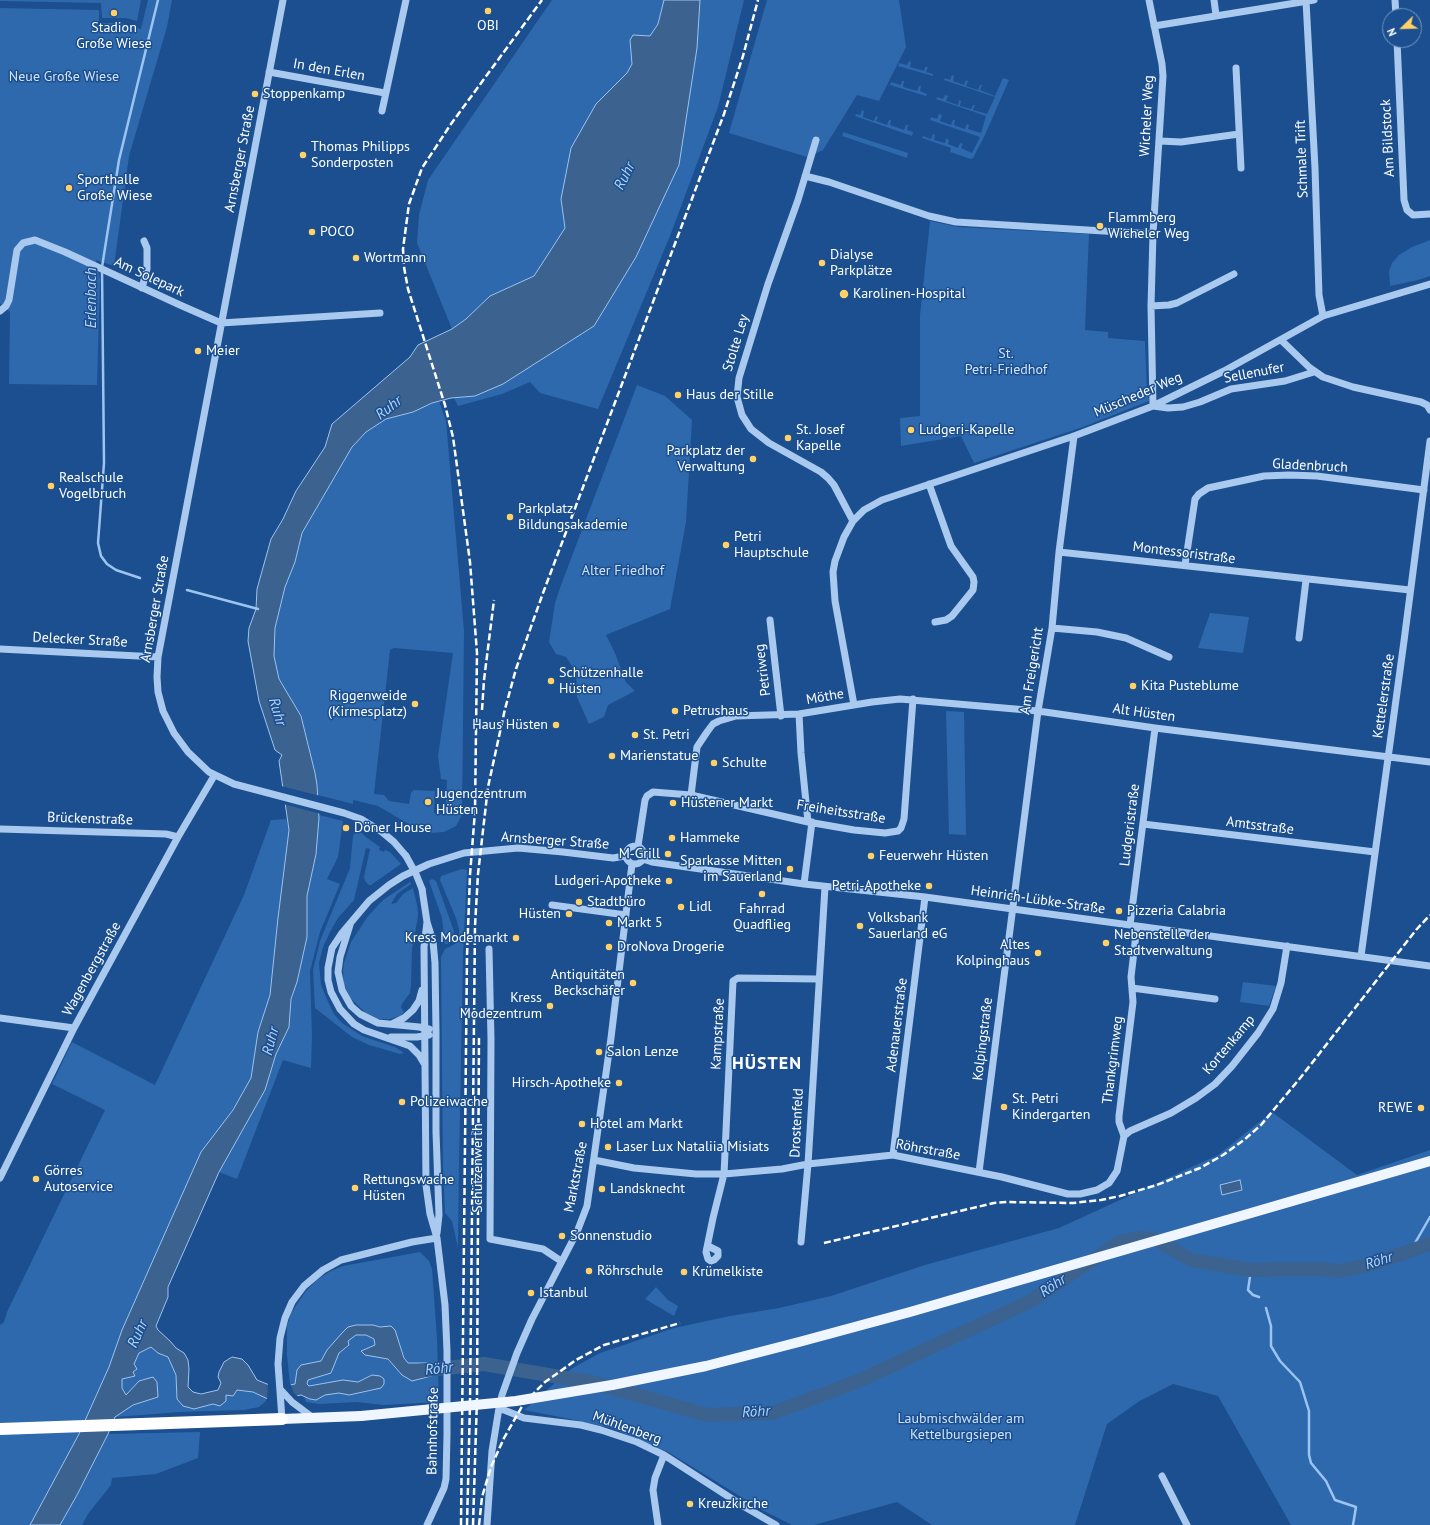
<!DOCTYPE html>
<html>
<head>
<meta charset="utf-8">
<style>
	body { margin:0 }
	#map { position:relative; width:1430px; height:1525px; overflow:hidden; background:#1b4f8f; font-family:"PT Sans",sans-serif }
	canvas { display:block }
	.north { position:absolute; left:1382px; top:8px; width:40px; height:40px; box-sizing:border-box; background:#1b4f8f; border:1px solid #7695bc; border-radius:50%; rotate:247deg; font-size:11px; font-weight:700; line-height:16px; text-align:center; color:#fff }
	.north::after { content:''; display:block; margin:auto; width:14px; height:18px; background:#ffd166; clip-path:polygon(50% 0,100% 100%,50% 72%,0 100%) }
</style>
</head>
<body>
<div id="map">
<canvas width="1430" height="1525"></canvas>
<div class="north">N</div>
</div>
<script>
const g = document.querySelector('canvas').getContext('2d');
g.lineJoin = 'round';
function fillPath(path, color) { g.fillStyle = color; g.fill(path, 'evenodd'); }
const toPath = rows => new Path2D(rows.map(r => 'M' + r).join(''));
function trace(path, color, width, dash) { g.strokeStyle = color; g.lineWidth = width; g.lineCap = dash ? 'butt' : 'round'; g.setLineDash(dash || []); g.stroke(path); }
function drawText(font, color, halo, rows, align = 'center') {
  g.font = font + ' "PT Sans",sans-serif'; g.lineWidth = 3; g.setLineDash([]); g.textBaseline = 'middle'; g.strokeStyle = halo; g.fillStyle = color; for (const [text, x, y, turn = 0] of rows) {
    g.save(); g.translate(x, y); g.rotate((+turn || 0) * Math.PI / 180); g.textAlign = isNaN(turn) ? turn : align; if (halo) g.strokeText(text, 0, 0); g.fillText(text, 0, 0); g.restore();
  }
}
const green = toPath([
	[0,0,141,0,137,21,126,18,102,18,101,3,0,1],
	[148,0,172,0,167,27,129,156,114,266,96,260,100,279,97,385,9,384,10,312,0,303,0,8,99,10,99,23,121,23,141,29],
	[552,0,664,0,658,24,650,36,630,40,632,64,627,73,596,104,561,199,565,228,534,276,490,296,466,319,452,329,417,243,419,215,428,180],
	[700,0,744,0,718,107,670,236,598,409,540,393,530,382,502,394,458,406,454,398,475,396,503,384,594,326,636,257,679,165,697,48],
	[767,0,899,0,906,47,879,101,857,95,823,150,807,157,729,133],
	[909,61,911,62,910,67,924,71,925,67,928,67,926,72,933,74,933,76,898,66,899,63,907,65],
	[952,75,954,76,953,81,964,85,966,80,968,81,966,86,978,90,980,85,982,85,980,90,995,96,1003,78,1009,80,985,135,973,158,971,159,950,152,951,148,922,138,923,136,931,139,933,134,935,135,934,140,945,143,946,138,949,140,948,144,958,148,960,143,963,144,961,148,972,153,980,137,930,120,931,117,937,119,939,114,942,115,940,121,951,125,953,120,955,120,954,125,965,129,967,124,969,125,968,129,981,133,986,116,936,99,937,97,943,99,945,95,948,96,946,101,958,105,959,100,961,101,960,106,971,109,973,105,975,105,973,110,987,114,995,97,944,80,945,78,950,80],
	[902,81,904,81,903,87,917,91,919,86,921,86,920,91,927,94,926,96,890,85,891,82,901,85],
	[862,110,864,111,863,117,874,121,876,116,878,117,876,121,887,125,889,120,891,120,890,125,904,130,906,125,908,125,907,130,913,132,912,136,855,116,856,114,860,115],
	[843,132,908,153,907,158,842,136],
	[930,221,958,227,1089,234,1085,330,1108,332,1108,338,1145,341,1147,392,1149,401,1083,427,974,463,961,436,901,446,900,418,920,416,920,315],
	[1430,240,1430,276,1418,280,1390,286,1389,271,1392,263,1399,255,1412,247],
	[637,385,665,396,692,420,686,522,670,609,606,635,615,653,625,680,625,681,635,691,608,705,604,717,589,724,577,697,576,672,566,657,556,654,549,642,555,603,561,585],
	[439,401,446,421,464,631,462,815,456,826,444,832,430,833,407,823,378,806,353,800,353,804,318,795,308,743,301,716,279,679,274,656,275,628,285,587,295,562,302,533,352,447,366,432,386,419,413,412,432,403],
	[394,648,453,653,438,756,441,779,447,780,445,815,434,813,435,791,414,790,411,793,409,804,389,801,384,795,374,794,390,650],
	[1210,613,1249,617,1243,653,1198,648],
	[946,711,964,712,966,835,949,834],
	[319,815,343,821,338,857,327,879,340,884,320,932,310,971,312,1036,311,1068,283,1060,237,1179,219,1172,265,1090,276,1054,289,1027,291,999,297,982,307,937,307,896,316,854],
	[286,819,289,830,278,918,270,995,258,1032,251,1078,233,1110,201,1152,122,1330,109,1367,79,1434,30,1525,0,1525,0,1325,4,1322,7,1312,105,1110,52,1084,72,1042,155,1085,244,895,271,820],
	[357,829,367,838,380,847,379,850,384,852,385,850,390,852,401,864,371,885,369,885,365,881,364,877,370,849,366,848,354,900,338,918,330,932,323,947,319,963,321,985,329,1004,334,1014,342,1023,362,1036,395,1047,404,1053,400,1054,369,1045,352,1037,315,1008,313,970,320,941,350,868,353,836],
	[462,869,467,870,463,955,459,1165,458,1248,452,1221,445,1213,443,1168,441,957,445,949,455,944,459,938,459,930,456,918,440,880,441,876],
	[432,879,436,881,454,931,452,941,448,944,445,944,442,918,429,881],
	[410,882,411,884,397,894,391,904,396,903,403,894,413,888,417,905,418,914,417,922,412,949,411,986,410,993,402,1004,401,1007,404,1012,400,1016,390,1019,378,1019,366,1013,351,999,344,985,343,971,344,963,351,942,368,916,383,900],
	[1243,982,1276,986,1269,1006,1240,1002],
	[1272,1112,1357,1175,1430,1150,1430,1525,1291,1525,1218,1396,1173,1384,1138,1402,1107,1424,1075,1525,932,1525,897,1502,814,1525,792,1525,764,1511,668,1452,611,1428,575,1420,524,1410,571,1369,600,1353,674,1328,730,1316,779,1308,831,1296,925,1265,1059,1228,1218,1155],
	[420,1252,429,1261,432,1269,437,1339,439,1402,383,1405,357,1402,319,1404,306,1402,304,1397,316,1400,325,1395,339,1393,349,1395,381,1388,384,1384,372,1375,358,1382,343,1380,309,1386,307,1384,308,1380,331,1373,339,1353,349,1346,348,1341,356,1335,366,1335,374,1339,375,1345,402,1375,436,1363,408,1363,405,1359,395,1330,391,1326,380,1327,373,1325,337,1340,327,1350,321,1361,301,1365,297,1370,295,1384,290,1385,287,1355,287,1326,291,1313,306,1291,317,1280,329,1272,343,1266],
	[656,1287,668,1300,678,1306,674,1316,645,1299],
	[151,1347,158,1353,168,1357,176,1375,177,1399,183,1406,194,1409,213,1404,226,1395,233,1396,237,1390,241,1390,253,1392,264,1397,266,1398,266,1401,259,1407,244,1410,180,1412,115,1417,133,1405,158,1397,139,1381,126,1395,122,1388,121,1379,133,1372,134,1364,139,1353],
	[200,1432,198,1458,156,1474,112,1478,111,1485,88,1514,82,1525,60,1525,77,1495,108,1434]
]);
const water = toPath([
	[664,0,700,0,697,48,679,165,636,257,594,326,503,384,475,396,451,398,432,403,413,412,386,419,366,432,352,447,302,533,295,562,285,587,275,628,274,656,279,679,301,716,315,773,317,785,319,818,316,854,307,896,307,937,297,982,291,999,289,1027,276,1054,265,1090,219,1172,168,1287,168,1297,156,1326,158,1330,170,1341,176,1348,184,1353,188,1360,189,1369,188,1387,193,1392,201,1394,218,1390,221,1383,218,1377,219,1372,224,1362,232,1357,242,1359,248,1365,257,1380,272,1386,285,1386,295,1384,297,1370,301,1365,321,1361,327,1350,342,1333,348,1327,356,1325,373,1325,380,1327,391,1326,395,1330,404,1358,408,1363,436,1363,435,1375,412,1381,402,1375,388,1359,365,1355,361,1351,375,1345,374,1339,366,1335,356,1335,348,1341,349,1345,339,1353,331,1373,308,1380,307,1384,309,1386,343,1380,358,1382,372,1375,380,1376,384,1379,384,1384,381,1388,349,1395,339,1393,325,1395,316,1400,310,1399,301,1395,272,1401,253,1392,237,1390,233,1396,226,1395,226,1401,220,1406,213,1404,194,1409,183,1406,177,1399,176,1375,168,1357,158,1353,151,1347,139,1353,134,1364,137,1369,133,1372,135,1376,122,1379,122,1388,126,1395,139,1381,153,1377,157,1382,158,1397,133,1405,115,1417,108,1434,77,1495,60,1525,30,1525,79,1434,109,1367,122,1330,201,1152,233,1110,251,1078,258,1032,270,995,278,918,289,830,279,761,282,755,275,750,259,701,248,641,249,628,256,609,257,589,271,539,283,519,296,491,325,447,332,424,410,357,418,345,452,329,466,319,490,296,534,276,565,228,561,199,571,148,596,104,627,73,632,64,630,40,633,35,650,36,658,24,664,0],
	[1240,1180,1242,1190,1222,1195,1220,1185,1240,1180]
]);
const pier = toPath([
	[281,786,320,796,321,814,283,804],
	[268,1382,272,1384,290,1383,294,1393,299,1397,287,1403,271,1403,267,1401]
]);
const stream = toPath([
	[140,578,116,570,107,564,101,556,98,543,104,463,102,267,119,160,158,0],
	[187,590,258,609],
	[1411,1250,1430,1217],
	[1251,1270,1248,1290,1253,1295,1259,1297],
	[1266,1308,1271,1326,1271,1346,1280,1361,1300,1382,1309,1411,1309,1455,1311,1463,1326,1481,1335,1500,1356,1507,1353,1525]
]);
const river = toPath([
	[417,1371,484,1364,595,1383,707,1415,773,1413,856,1382,1029,1302,1120,1242,1142,1238,1157,1240,1191,1260,1251,1270,1317,1269,1341,1271,1369,1265,1430,1244]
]);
const minor = toPath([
	[283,0,158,657,157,677,158,692,163,711,174,733,188,752,209,772,234,784,344,813,361,819,382,832,394,842,406,856],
	[1149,0,1162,64,1163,76,1153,234,1151,306,1153,406],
	[1214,0,1216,15],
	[1395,0,1396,16],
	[1306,1,1315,168,1319,295,1323,316],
	[1154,26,1314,0],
	[1397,40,1404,200,1407,210,1413,215,1430,214],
	[1236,68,1241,168],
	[269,72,385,93],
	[382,111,406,0],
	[816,140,798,200,768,284,739,378,737,397,742,415,751,429,769,443,821,472,828,478,834,485,853,521],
	[1160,141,1181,142,1239,134],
	[805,176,829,182,929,216,956,222,1153,234],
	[142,288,147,269,147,248,144,241],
	[1151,306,1169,305,1177,303,1234,274],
	[0,311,6,306,9,300,17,250,23,243,35,240,65,252,180,305,221,323,380,313],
	[1281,340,1310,368,1323,377,1353,387,1421,402,1427,405,1430,410],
	[1153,406,1168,408,1183,407,1200,402,1231,389,1285,381,1314,372],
	[929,484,951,546,973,577,974,582,973,590,952,616,946,620,935,622],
	[1059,552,1410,590],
	[1185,565,1195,499,1199,494,1208,488,1264,476,1289,475,1317,476,1424,490],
	[770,620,781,716],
	[1052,628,1097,632,1126,638,1169,657],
	[1299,638,1306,580],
	[0,649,158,657],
	[854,705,835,601,833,572,835,561,844,537,853,521,864,510,882,500,1074,436,1153,406,1224,371,1323,316,1430,284],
	[799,714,801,753,808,822],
	[691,795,697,747,707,732,713,724,719,721,736,716,799,714,872,702,900,699,1038,711,1155,728,1430,762],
	[1143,824,1375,852],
	[0,829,166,834,178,837],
	'626 855a9 9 0 1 1 18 0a9 9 0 1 1-18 0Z',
	[638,846,645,800,647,796,653,792,691,795,808,822,854,830,885,833,898,831,901,828,904,819,913,699],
	[643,859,652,862,804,884,925,897,1430,966],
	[804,884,812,822],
	[422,889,427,922,433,941,435,963,436,1031,436,1132,439,1215,437,1233],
	[552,905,626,915],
	[350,925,340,957,338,972,342,990,351,1006,360,1014,378,1023,419,1027,429,1029],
	[1130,925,1155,728],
	[489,949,491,1039,490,1239,543,1249,561,1261],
	[1361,956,1404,641,1430,441],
	[1132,988,1215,999],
	[0,1018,74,1028],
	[392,1024,404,1018,413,1010,419,1001,422,990],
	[391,1037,417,1037,429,1035],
	[425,1065,419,1055,410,1046,364,1030,354,1024,340,1009,331,992,328,980,328,968,332,948,342,933,369,901,389,885,403,876,429,864,464,853,518,848,563,852,613,858,625,856],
	[1124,1136,1130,1131,1171,1113,1196,1098,1215,1084,1232,1066,1258,1033,1273,1009,1281,983,1287,946],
	[893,1155,925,897],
	[594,1160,634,1168,696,1174,724,1174,782,1169,808,1164,893,1155,1002,1177,1068,1194,1080,1194,1097,1190,1109,1183,1117,1171,1124,1136,1119,1122,1119,1116,1133,1002,1131,977,1137,926],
	[979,1172,1038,711,1052,628,1059,552,1074,436],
	[0,1178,74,1028,178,837,214,776],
	[801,1242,808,1164,825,887],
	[708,1246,718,1251,718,1256,714,1260,711,1261,708,1259,706,1252,713,1218,724,1174,733,981,738,978,818,979],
	[280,1389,292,1402,312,1417],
	[499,1408,524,1418,581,1425,601,1430,637,1442,664,1455,743,1506,776,1525],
	[282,1419,278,1364,280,1338,285,1318,292,1302,304,1286,323,1270,341,1260,412,1242,437,1238],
	[1162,1476,1187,1525],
	[427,1525,444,1488,446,1479,447,1435,447,1351,445,1305,437,1238,430,1214,426,1185,424,947,427,922],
	[487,1525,492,1451,499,1408,502,1395,517,1353,532,1319,577,1232,587,1206,611,1038,632,864],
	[658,1525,653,1490,655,1478,664,1455]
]);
const major = toPath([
	[612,1385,706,1366,799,1342,910,1312,1430,1161],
	[282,1419,361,1416]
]);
const highway = toPath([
	[0,1429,282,1419]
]);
const rail = toPath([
	[482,710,484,680,494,600],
	[824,1243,994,1203,1007,1202,1073,1203,1101,1200,1120,1196,1157,1185,1200,1168,1223,1155,1244,1140,1261,1125,1301,1077,1416,930,1430,915],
	[461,1525,467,956,470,875,475,811,477,653,470,562,453,437,445,405,408,289,404,267,403,249,409,204,422,168,451,124,542,0],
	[467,1525,470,1404,475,926,478,874,488,787,505,709,516,669,543,593,724,114,743,56,758,0],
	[473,1525,477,1398,479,1035],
	[479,1525,482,1497,491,1467,504,1438,524,1403,545,1382,576,1360,604,1345,680,1323]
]);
const minorBridge = toPath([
	[406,856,416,874,422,889]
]);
const majorBridge = toPath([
	[361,1416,516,1401,612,1385]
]);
const markers = [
	[488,11,4,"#ffd166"],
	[114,13,4,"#ffd166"],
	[255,94,4,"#ffd166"],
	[303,155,4,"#ffd166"],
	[69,188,4,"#ffd166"],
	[1100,226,4,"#ffd166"],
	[312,232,4,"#ffd166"],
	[356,258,4,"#ffd166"],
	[822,263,4,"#ffd166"],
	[844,294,5,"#ffd166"],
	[198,351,4,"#ffd166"],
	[678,395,4,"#ffd166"],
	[911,430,4,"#ffd166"],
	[788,438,4,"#ffd166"],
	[753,459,4,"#ffd166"],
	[51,486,4,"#ffd166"],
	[510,517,4,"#ffd166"],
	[726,545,4,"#ffd166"],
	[551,681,4,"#ffd166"],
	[1133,686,4,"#ffd166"],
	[415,704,4,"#ffd166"],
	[675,711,4,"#ffd166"],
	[556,725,4,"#ffd166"],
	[635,735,4,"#ffd166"],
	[612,756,4,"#ffd166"],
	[714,763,4,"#ffd166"],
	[428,802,4,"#ffd166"],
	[673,803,4,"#ffd166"],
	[346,828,4,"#ffd166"],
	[672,838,4,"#ffd166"],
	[668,854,4,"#ffd166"],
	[871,856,4,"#ffd166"],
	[790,869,4,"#ffd166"],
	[669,881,4,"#ffd166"],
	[929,886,4,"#ffd166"],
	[762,894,4,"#ffd166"],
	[579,902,4,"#ffd166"],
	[681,907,4,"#ffd166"],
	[1119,911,4,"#ffd166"],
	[569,914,4,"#ffd166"],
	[609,923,4,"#ffd166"],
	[860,926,4,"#ffd166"],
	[516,938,4,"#ffd166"],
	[1106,943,4,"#ffd166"],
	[609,947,4,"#ffd166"],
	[1038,953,4,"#ffd166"],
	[633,983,4,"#ffd166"],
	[550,1006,4,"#ffd166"],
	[599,1052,4,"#ffd166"],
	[619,1083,4,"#ffd166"],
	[402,1102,4,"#ffd166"],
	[1004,1107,4,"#ffd166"],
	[1421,1108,4,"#ffd166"],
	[582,1124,4,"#ffd166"],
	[608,1147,4,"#ffd166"],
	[36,1179,4,"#ffd166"],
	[355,1188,4,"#ffd166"],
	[602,1189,4,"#ffd166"],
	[562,1236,4,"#ffd166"],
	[589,1271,4,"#ffd166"],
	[684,1272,4,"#ffd166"],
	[531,1293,4,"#ffd166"],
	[690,1504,4,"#ffd166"]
];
const poiNames = [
	["OBI",488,26,"center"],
	["Stadion",114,28,"center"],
	["Große Wiese",114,44,"center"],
	["Stoppenkamp",263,94],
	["Thomas Philipps",311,147],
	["Sonderposten",311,163],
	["Sporthalle",77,180],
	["Große Wiese",77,196],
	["Flammberg",1108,218],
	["Wicheler Weg",1108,234],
	["POCO",320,232],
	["Dialyse",830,255],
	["Parkplätze",830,271],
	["Wortmann",364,258],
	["Karolinen-Hospital",853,294],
	["Meier",206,351],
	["Haus der Stille",686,395],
	["St. Josef",796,430],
	["Kapelle",796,446],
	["Ludgeri-Kapelle",919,430],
	["Parkplatz der",745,451,"right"],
	["Verwaltung",745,467,"right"],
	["Realschule",59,478],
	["Vogelbruch",59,494],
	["Parkplatz",518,509],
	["Bildungsakademie",518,525],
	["Petri",734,537],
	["Hauptschule",734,553],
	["Schützenhalle",559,673],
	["Hüsten",559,689],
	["Kita Pusteblume",1141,686],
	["Riggenweide",407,696,"right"],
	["(Kirmesplatz)",407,712,"right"],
	["Petrushaus",683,711],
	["Haus Hüsten",548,725,"right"],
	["St. Petri",643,735],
	["Marienstatue",620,756],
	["Schulte",722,763],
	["Jugendzentrum",436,794],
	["Hüsten",436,810],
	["Hüstener Markt",681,803],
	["Döner House",354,828],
	["Hammeke",680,838],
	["M-Grill",660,854,"right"],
	["Feuerwehr Hüsten",879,856],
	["Sparkasse Mitten",782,861,"right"],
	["im Sauerland",782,877,"right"],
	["Ludgeri-Apotheke",661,881,"right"],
	["Petri-Apotheke",921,886,"right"],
	["Stadtbüro",587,902],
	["Lidl",689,907],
	["Fahrrad",762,909,"center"],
	["Quadflieg",762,925,"center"],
	["Pizzeria Calabria",1127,911],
	["Hüsten",561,914,"right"],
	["Volksbank",868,918],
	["Sauerland eG",868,934],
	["Markt 5",617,923],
	["Nebenstelle der",1114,935],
	["Stadtverwaltung",1114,951],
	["Kress Modemarkt",508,938,"right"],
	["Altes",1030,945,"right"],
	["Kolpinghaus",1030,961,"right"],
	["DroNova Drogerie",617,947],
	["Antiquitäten",625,975,"right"],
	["Beckschäfer",625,991,"right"],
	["Kress",542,998,"right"],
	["Modezentrum",542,1014,"right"],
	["Salon Lenze",607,1052],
	["Hirsch-Apotheke",611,1083,"right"],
	["St. Petri",1012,1099],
	["Kindergarten",1012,1115],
	["Polizeiwache",410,1102],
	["REWE",1413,1108,"right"],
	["Hotel am Markt",590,1124],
	["Laser Lux Nataliia Misiats",616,1147],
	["Görres",44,1171],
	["Autoservice",44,1187],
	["Rettungswache",363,1180],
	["Hüsten",363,1196],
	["Landsknecht",610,1189],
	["Sonnenstudio",570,1236],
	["Röhrschule",597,1271],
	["Krümelkiste",692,1272],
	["Istanbul",539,1293],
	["Kreuzkirche",698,1504]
];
const streetNames = [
	["In den Erlen",329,70,10],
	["Wicheler Weg",1147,116,-87],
	["Am Bildstock",1388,138,-93],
	["Arnsberger Straße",240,159,-79],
	["Schmale Trift",1302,159,-92],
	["Am Solepark",149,277,25],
	["Stolte Ley",736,343,-73],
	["Sellenufer",1254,373,-11],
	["Müscheder Weg",1138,395,-23],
	["Gladenbruch",1310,466,3],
	["Montessoristraße",1184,553,7],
	["Arnsberger Straße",155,609,-80],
	["Delecker Straße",80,640,3],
	["Petriweg",763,670,-97],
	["Am Freigericht",1032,671,-81],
	["Kettelerstraße",1384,696,-82],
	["Möthe",825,697,-10],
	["Alt Hüsten",1144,713,8],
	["Freiheitsstraße",841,812,9],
	["Brückenstraße",90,819,2],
	["Ludgeristraße",1130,825,-83],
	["Amtsstraße",1260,826,7],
	["Arnsberger Straße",555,841,4],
	["Heinrich-Lübke-Straße",1038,900,8],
	["Wagenbergstraße",92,969,-61],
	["Adenauerstraße",897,1025,-83],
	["Kampstraße",718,1034,-87],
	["Kolpingstraße",983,1039,-83],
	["Kortenkamp",1229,1045,-50],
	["Thankgrimweg",1113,1060,-83],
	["Drostenfeld",797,1123,-87],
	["Röhrstraße",928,1150,10],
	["Schützenwerth",478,1168,-90],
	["Marktstraße",576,1177,-79],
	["Mühlenberg",627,1428,20],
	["Bahnhofstraße",433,1431,-89]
];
const parkNames = [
	["Neue Große Wiese",64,77],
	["St.",1006,354],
	["Petri-Friedhof",1006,370],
	["Alter Friedhof",623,571],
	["Laubmischwälder am",961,1419],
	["Kettelburgsiepen",961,1435]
];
const waterNames = [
	["Ruhr",625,176,-64],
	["Erlenbach",92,298,-90],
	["Ruhr",389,408,-38],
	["Ruhr",277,712,73],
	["Ruhr",271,1041,-75],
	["Röhr",1379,1261,-18],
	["Röhr",1053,1286,-34],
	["Ruhr",138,1334,-66],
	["Röhr",439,1369,-6],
	["Röhr",756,1412,-4]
];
const districtNames = [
	["HÜSTEN",767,1064]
];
fillPath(green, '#2e69ad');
fillPath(water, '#3c6290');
trace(water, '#9cc4f0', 1);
fillPath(pier, '#1b4f8f');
trace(stream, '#9cc4f0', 2.5);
trace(river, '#3c6290', 14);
trace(minor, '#a9c9ee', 7);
trace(major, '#f0f6ff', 10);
trace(highway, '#fff', 12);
trace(rail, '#fff', 2.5, [7, 3]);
trace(minorBridge, '#a9c9ee', 7);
trace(majorBridge, '#f0f6ff', 10);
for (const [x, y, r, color] of markers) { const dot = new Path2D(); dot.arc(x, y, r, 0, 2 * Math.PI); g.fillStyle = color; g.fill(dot); trace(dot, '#1b4f8f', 1.5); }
drawText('14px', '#fff', '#1b4f8f', poiNames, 'left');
drawText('14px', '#fff', '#1b4f8f', streetNames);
drawText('14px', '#cfe3fa', '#1b4f8f', parkNames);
drawText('italic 15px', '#b5d3f5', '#1b4f8f', waterNames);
g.letterSpacing = '1px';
drawText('bold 18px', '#fff', '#1b4f8f', districtNames);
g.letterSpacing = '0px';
</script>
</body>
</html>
